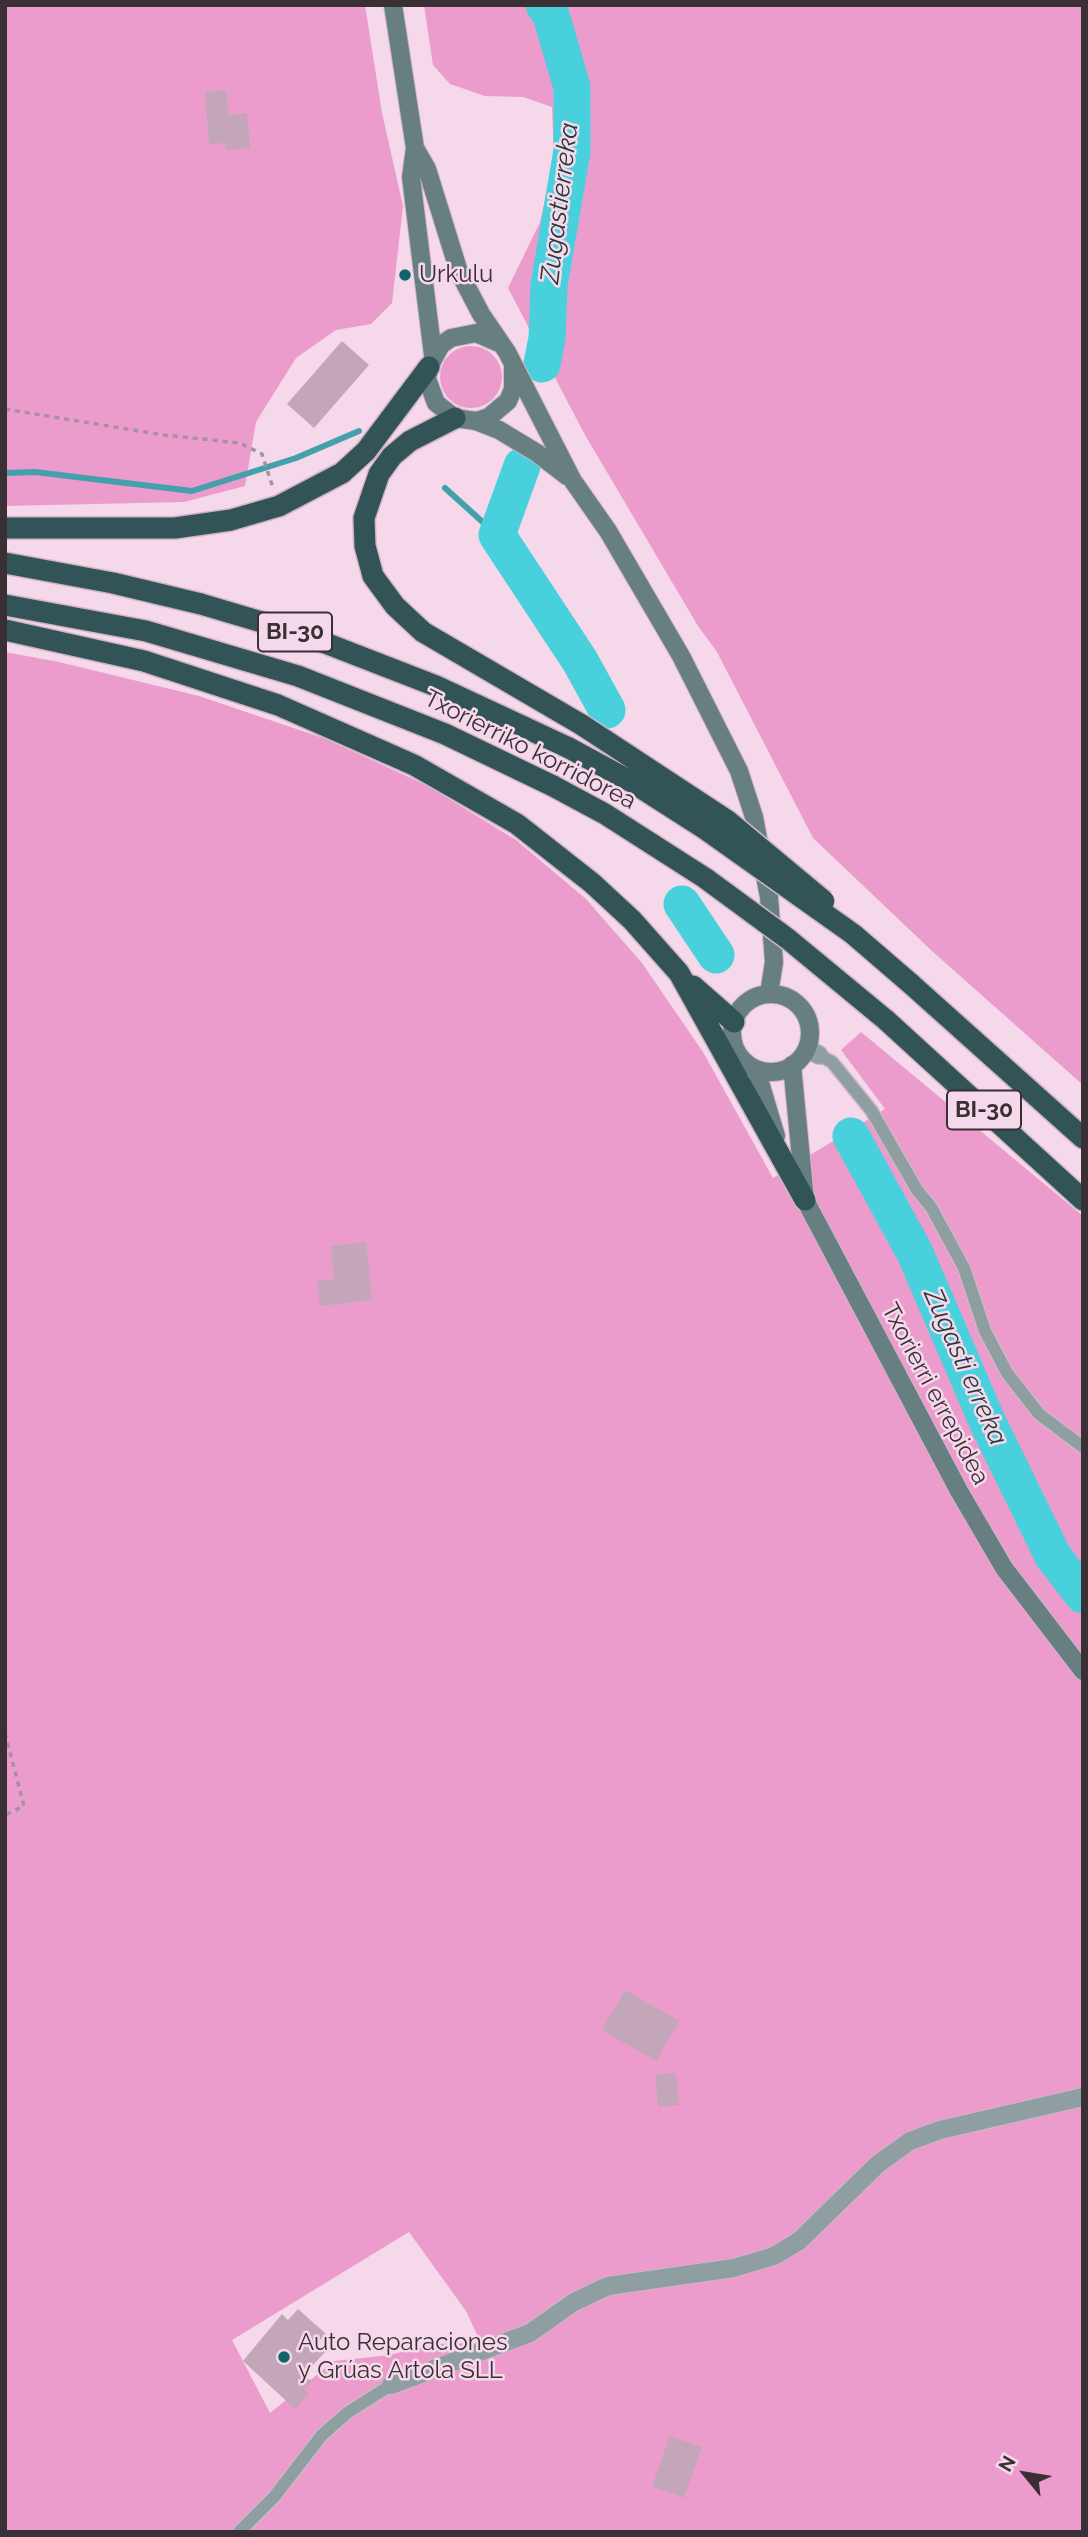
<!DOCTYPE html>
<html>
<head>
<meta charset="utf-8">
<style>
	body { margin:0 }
	#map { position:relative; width:1088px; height:2537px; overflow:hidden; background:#f5d8e9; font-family:Raleway,sans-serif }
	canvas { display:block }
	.frame { position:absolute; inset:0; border:7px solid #3b2f36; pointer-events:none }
	.north { position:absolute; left:990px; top:2439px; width:70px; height:70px; -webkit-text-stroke:5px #f5d8e9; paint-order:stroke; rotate:300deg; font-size:19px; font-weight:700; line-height:28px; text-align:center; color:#3b2f36 }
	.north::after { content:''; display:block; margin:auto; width:24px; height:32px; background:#3b2f36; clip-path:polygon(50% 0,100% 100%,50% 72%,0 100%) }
</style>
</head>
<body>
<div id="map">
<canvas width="1088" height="2537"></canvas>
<div class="frame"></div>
<div class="north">N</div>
</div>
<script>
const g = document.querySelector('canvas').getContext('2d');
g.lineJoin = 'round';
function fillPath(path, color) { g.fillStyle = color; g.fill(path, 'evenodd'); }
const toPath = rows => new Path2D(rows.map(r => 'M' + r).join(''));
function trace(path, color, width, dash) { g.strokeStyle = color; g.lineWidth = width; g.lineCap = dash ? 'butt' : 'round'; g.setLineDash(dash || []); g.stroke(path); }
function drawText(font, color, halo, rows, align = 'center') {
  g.font = font + ' Raleway,sans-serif'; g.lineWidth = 5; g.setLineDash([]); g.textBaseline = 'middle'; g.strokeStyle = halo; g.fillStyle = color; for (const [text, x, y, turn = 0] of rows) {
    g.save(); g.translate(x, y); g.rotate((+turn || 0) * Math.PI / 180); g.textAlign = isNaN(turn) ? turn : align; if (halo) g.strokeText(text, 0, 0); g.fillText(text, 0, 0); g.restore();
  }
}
const green = toPath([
	[5,5,365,5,382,113,403,206,392,303,371,324,336,330,296,358,256,422,245,486,184,502,5,506],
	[424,5,1083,5,1083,1085,932,951,813,838,717,652,698,626,585,435,508,288,540,222,554,160,552,107,523,97,485,96,450,84,433,65],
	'440 377a31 31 0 1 1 62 0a31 31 0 1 1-62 0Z',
	[5,652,59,662,199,696,326,739,428,786,516,840,586,899,642,963,703,1052,773,1178,885,1109,841,1050,861,1032,1083,1216,1083,2532,5,2532],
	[409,2232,466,2311,481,2343,431,2344,390,2355,334,2361,270,2413,232,2340]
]);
const stream = toPath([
	[5,473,35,472,192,491,296,458,359,431],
	[445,488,497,535]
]);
const river = toPath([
	[542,364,547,338,549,285,572,151,572,87,551,15,544,5],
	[522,466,497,535,580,661,607,710],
	[682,904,716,955],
	[851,1136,915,1253,987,1421,1053,1556,1083,1595]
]);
const building = toPath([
	[226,90,229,115,247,113,250,148,226,150,225,143,209,144,205,92],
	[342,341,369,365,314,428,287,404],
	[366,1242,372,1300,320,1306,317,1281,334,1279,331,1246],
	[625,1990,679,2021,656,2061,602,2030],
	[676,2073,679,2105,658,2107,655,2075],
	[298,2309,326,2334,316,2344,325,2352,304,2375,311,2381,304,2389,309,2394,295,2409,243,2361,282,2314,288,2320],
	[670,2436,702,2447,684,2498,652,2486]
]);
const path = toPath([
	[5,409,164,435,240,443,262,454,273,488],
	[5,1733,24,1806,5,1815]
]);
const service = toPath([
	[819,1055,832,1062,871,1110,917,1190,931,1207,964,1268,985,1331,1007,1373,1039,1414,1083,1447],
	[239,2532,274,2497,322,2435,347,2413,391,2385]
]);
const minor = toPath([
	[807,1049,819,1055],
	[391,2385,530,2333,574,2302,608,2286,734,2268,774,2256,799,2241,878,2164,910,2141,940,2130,1083,2097]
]);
const secondary = toPath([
	[393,5,415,148,411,177,433,355],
	[415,148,427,169,459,272,481,314,507,352,573,481,608,531,681,656,739,771,754,817,769,897,774,962,769,994],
	[499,343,476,333,451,338,441,345,429,367,427,379,436,403,455,418,476,421,489,417,508,401,513,389,513,367],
	[476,421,499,430,537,453,567,476],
	'732 1033a39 39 0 1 1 78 0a39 39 0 1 1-78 0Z',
	[792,1065,805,1200,959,1491,1004,1568,1083,1671],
	[756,1069,776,1136]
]);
const motorway = toPath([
	[455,418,410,441,392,456,379,474,364,518,365,546,373,576,395,606,423,632,582,725],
	[5,528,175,528,231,520,279,506,342,473,366,451,429,367],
	[5,563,113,583,201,604,302,634,436,686,569,748],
	[5,605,146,631,298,676,445,734,553,786],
	[5,630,144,661,278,705,414,765,517,824,592,883,632,920,679,973,805,1200],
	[911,984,1083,1138],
	[693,986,734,1022],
	[886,1020,1083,1200]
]);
const motorwayBridge = toPath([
	[582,725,728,821,824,901],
	[569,748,630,781,705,829,853,934,911,984],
	[553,786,605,814,705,878,788,939,886,1020]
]);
const markers = [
	[405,275,7,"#126269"],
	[284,2357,7,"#126269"]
];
const shields = [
	[295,632,74],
	[984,1110,74]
];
const shieldNames = [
	["BI-30",295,632],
	["BI-30",984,1110]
];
const poiNames = [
	["Urkulu",419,275],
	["Auto Reparaciones",298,2343],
	["y Grúas Artola SLL",298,2371]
];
const streetNames = [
	["Txorierriko korridorea",530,750,27],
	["Txorierri errepidea",935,1394,62]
];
const waterNames = [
	["Zugastierreka",560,203,-83],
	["Zugasti erreka",965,1367,66]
];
fillPath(green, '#eb9ccd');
trace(stream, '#44a0ab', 6);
trace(river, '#48d0dd', 37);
fillPath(building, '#c3a7b8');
trace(service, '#d0b6c5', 15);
trace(minor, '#d0b6c5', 20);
trace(secondary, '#d0b6c5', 20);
trace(motorway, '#d0b6c5', 24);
trace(path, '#a6919d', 3.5, [5, 5]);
trace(service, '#8f9fa1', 12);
trace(minor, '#8f9fa1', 18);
trace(secondary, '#687f81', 18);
trace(motorway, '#325457', 21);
trace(motorwayBridge, '#d0b6c5', 24, []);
trace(motorwayBridge, '#325457', 21);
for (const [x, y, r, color] of markers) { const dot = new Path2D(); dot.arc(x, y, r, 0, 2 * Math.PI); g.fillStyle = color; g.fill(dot); trace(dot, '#f5d8e9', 2.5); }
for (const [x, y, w] of shields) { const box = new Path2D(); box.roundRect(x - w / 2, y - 19.5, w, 39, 5); g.fillStyle = '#f5d8e9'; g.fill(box); trace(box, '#3b2f36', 2); }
drawText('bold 23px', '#3b2f36', null, shieldNames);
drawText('24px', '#3b2f36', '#f5d8e9', poiNames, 'left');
drawText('24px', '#3b2f36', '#f5d8e9', streetNames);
drawText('italic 26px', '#233a3c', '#f5d8e9', waterNames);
</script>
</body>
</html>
